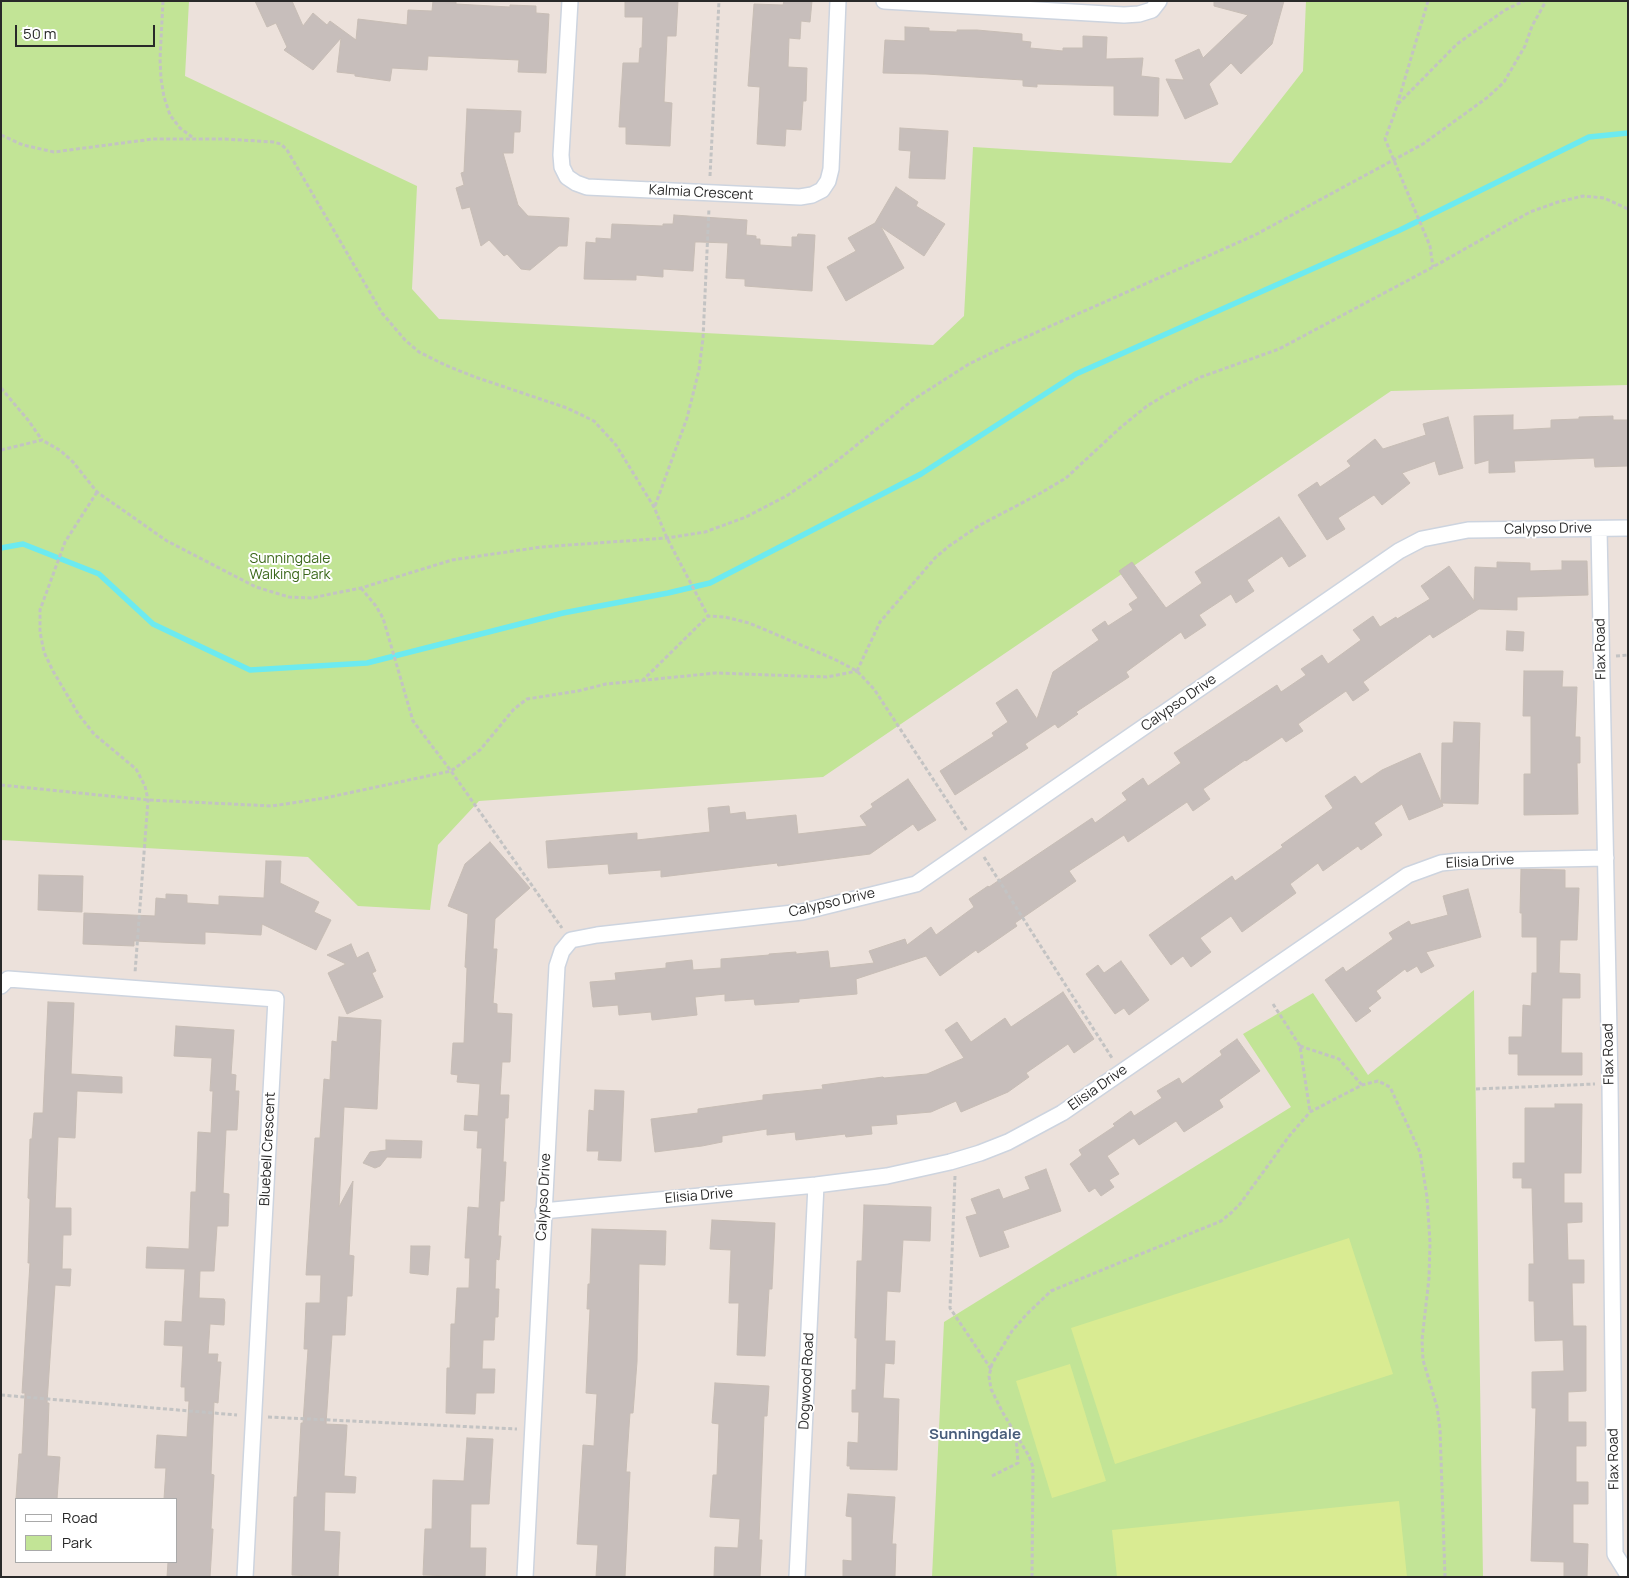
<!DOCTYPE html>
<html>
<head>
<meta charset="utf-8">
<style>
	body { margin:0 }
	#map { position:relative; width:1629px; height:1578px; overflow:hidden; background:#ece1db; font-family:Manrope,sans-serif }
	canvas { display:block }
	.frame { position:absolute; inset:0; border:2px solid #292929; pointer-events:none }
	.legend { position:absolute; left:15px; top:1498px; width:162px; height:65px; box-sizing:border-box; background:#fff; border:1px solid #a9a9a9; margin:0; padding:6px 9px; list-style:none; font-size:15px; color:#292929 }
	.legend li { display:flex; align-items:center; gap:10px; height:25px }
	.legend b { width:25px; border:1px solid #a9a9a9 }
	.scale { position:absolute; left:15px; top:25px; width:140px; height:22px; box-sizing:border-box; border:2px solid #292929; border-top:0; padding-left:6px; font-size:15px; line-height:18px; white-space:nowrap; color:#292929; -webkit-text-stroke:4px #fff; paint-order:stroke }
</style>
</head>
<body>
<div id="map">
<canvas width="1629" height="1578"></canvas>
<div class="frame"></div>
<ul class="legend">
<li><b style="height:6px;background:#fff"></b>Road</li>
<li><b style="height:14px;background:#c2e496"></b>Park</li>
</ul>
<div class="scale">50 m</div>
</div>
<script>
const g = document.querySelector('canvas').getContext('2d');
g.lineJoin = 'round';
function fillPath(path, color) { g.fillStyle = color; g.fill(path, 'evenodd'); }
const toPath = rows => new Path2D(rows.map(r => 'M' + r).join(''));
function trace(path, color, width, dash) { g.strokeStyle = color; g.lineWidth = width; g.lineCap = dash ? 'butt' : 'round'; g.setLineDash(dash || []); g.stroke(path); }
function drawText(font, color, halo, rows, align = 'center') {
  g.font = font + ' Manrope,sans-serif'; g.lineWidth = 4; g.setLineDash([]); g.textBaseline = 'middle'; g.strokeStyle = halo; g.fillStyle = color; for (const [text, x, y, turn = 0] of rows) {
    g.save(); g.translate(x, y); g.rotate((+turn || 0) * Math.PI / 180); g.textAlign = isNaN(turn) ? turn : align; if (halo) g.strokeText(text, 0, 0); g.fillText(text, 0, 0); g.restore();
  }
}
const green = toPath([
	[1,1,189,1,185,76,417,186,412,289,439,319,933,345,964,316,973,147,1231,163,1303,71,1306,1,1628,1,1628,385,1391,391,823,777,479,801,438,845,430,910,358,906,308,857,1,840],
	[1474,990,1483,1577,932,1577,944,1322,1291,1107,1243,1034,1313,993,1368,1075]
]);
const pitch = toPath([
	[1349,1238,1393,1374,1115,1464,1071,1328],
	[1070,1364,1106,1481,1052,1498,1016,1381],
	[1399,1501,1407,1577,1117,1577,1112,1530]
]);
const stream = toPath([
	[1,548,23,544,99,574,153,624,250,670,367,663,563,613,668,593,710,583,921,474,1076,374,1400,230,1589,137,1628,133]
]);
const building = toPath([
	[255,1,292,1,303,26,313,13,327,25,330,21,356,40,358,19,407,25,408,10,432,11,433,1,456,2,456,4,510,7,510,5,536,6,536,13,549,14,546,73,518,72,519,60,428,56,427,70,392,68,390,81,355,76,355,74,337,72,341,38,313,70,284,50,287,47,276,23,267,27,255,1],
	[625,1,678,1,676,36,667,36,664,102,672,103,670,146,626,144,626,127,619,127,623,63,639,63,640,48,642,48,643,17,625,17,625,1],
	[784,1,812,1,810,22,801,21,800,39,789,38,788,67,807,68,806,101,803,101,801,130,786,129,785,146,757,144,760,87,748,86,754,4,783,5,784,1],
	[1214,1,1284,1,1272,44,1241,74,1231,63,1209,84,1218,104,1185,119,1166,79,1184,80,1175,60,1199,49,1203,58,1248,15,1214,6,1214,1],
	[905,27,929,28,929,31,957,32,957,30,977,30,1022,34,1022,41,1031,42,1030,48,1063,51,1063,48,1083,48,1083,36,1107,37,1106,59,1143,58,1141,76,1159,78,1158,116,1114,115,1114,86,1037,84,1037,87,1023,86,1023,80,926,74,883,73,885,40,905,41,905,27],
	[467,109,521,111,520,132,514,132,513,153,503,153,518,205,528,216,569,218,567,246,559,246,530,270,521,269,507,254,504,256,489,240,481,246,470,207,462,209,456,188,464,185,461,173,464,172,467,109],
	[900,128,948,131,945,179,909,178,911,151,899,150,900,128],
	[896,187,918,202,916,206,945,224,924,256,881,227,904,268,846,301,827,267,856,251,848,238,875,223,896,187],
	[674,215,747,220,746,235,756,236,756,239,760,239,760,245,792,247,792,237,797,237,798,234,815,235,812,291,745,286,745,279,726,278,728,243,700,242,695,242,693,271,663,269,663,277,636,275,636,280,584,279,586,242,596,243,596,238,611,239,612,224,663,226,663,224,673,224,674,215],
	[1513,415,1513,430,1551,428,1551,420,1579,419,1579,417,1613,416,1613,420,1628,420,1628,466,1595,467,1594,458,1514,461,1515,472,1489,473,1489,460,1475,464,1474,416,1513,415],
	[1448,417,1463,468,1439,475,1435,461,1402,473,1410,483,1382,505,1374,495,1338,518,1345,529,1327,540,1298,495,1317,482,1320,487,1351,466,1347,461,1375,439,1383,449,1426,435,1423,424,1448,417],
	[1279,517,1306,556,1289,567,1282,556,1247,580,1254,591,1236,603,1231,594,1199,615,1206,625,1185,639,1181,632,1126,672,1129,677,1076,712,1078,714,1058,728,1055,724,1025,744,1028,748,955,795,940,771,994,736,992,733,1008,722,996,703,1017,689,1037,719,1053,672,1099,640,1092,630,1105,621,1108,626,1133,610,1129,604,1138,598,1119,571,1132,562,1166,608,1202,583,1195,572,1279,517],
	[1562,561,1587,561,1588,595,1517,597,1517,610,1479,609,1433,638,1430,634,1363,682,1369,690,1353,701,1346,691,1298,724,1303,731,1286,742,1282,737,1246,761,1245,760,1203,789,1210,799,1193,811,1187,802,1128,842,1124,835,1069,871,1076,881,1015,923,1017,926,978,953,976,950,940,976,926,956,856,979,857,994,799,999,799,1002,755,1005,754,999,725,1001,725,994,695,997,697,1015,652,1020,651,1012,619,1015,618,1005,593,1007,590,982,616,980,615,973,666,968,666,963,692,960,693,970,721,968,721,959,769,955,769,954,796,952,796,954,828,951,830,968,874,963,869,951,905,939,907,945,931,927,936,935,974,907,969,899,988,886,989,887,1092,818,1095,823,1127,800,1122,793,1143,778,1148,786,1181,763,1174,753,1277,685,1281,692,1306,675,1301,669,1322,655,1328,664,1361,640,1353,630,1373,616,1380,627,1396,617,1397,619,1430,599,1421,586,1449,566,1474,601,1475,567,1497,568,1497,562,1530,563,1530,571,1562,570,1562,561],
	[1507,631,1524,632,1523,651,1506,650,1507,631],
	[1524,671,1563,671,1562,687,1577,687,1575,737,1580,737,1580,763,1577,763,1578,814,1524,815,1524,774,1531,774,1531,716,1523,716,1524,671],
	[1454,722,1480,723,1478,804,1442,803,1443,806,1409,820,1402,804,1374,823,1382,835,1361,850,1358,846,1323,871,1318,863,1290,884,1296,893,1242,932,1231,916,1200,938,1211,952,1191,967,1183,956,1171,965,1149,935,1232,876,1235,881,1283,847,1281,845,1333,808,1325,796,1355,776,1361,784,1382,770,1420,753,1441,802,1442,743,1453,743,1454,722],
	[908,779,936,820,918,831,913,824,870,854,778,866,777,863,661,877,661,870,609,874,608,864,548,868,546,841,637,833,637,840,710,832,708,808,729,806,730,814,745,812,746,820,796,815,798,834,867,826,860,816,873,807,871,804,908,779],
	[490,842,530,888,495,919,493,949,497,949,493,1003,497,1004,497,1013,512,1014,510,1062,502,1062,500,1095,509,1095,508,1118,505,1118,503,1162,506,1162,504,1201,500,1201,498,1236,501,1236,499,1260,496,1259,495,1289,499,1289,498,1317,495,1317,494,1340,483,1340,482,1369,495,1369,494,1393,476,1393,475,1414,446,1413,447,1368,450,1368,451,1324,455,1324,457,1288,469,1288,470,1258,465,1258,468,1207,479,1208,482,1148,477,1148,478,1131,464,1130,465,1115,478,1116,480,1084,457,1082,458,1075,451,1074,453,1043,464,1043,467,968,465,967,468,914,448,906,465,864,490,842],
	[266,861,281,861,280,883,319,902,314,912,331,920,316,950,262,924,261,935,205,932,205,944,134,941,134,946,83,944,84,913,155,916,156,898,166,899,166,894,187,895,187,903,219,905,219,896,264,898,266,861],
	[1521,869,1565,870,1565,888,1579,888,1577,940,1560,940,1559,973,1580,974,1580,998,1562,998,1561,1053,1582,1053,1582,1075,1518,1075,1518,1054,1509,1054,1509,1037,1522,1037,1523,1005,1531,1006,1532,973,1537,973,1537,937,1522,937,1522,913,1520,913,1521,869],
	[39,875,83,876,82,912,38,910,39,875],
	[1468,889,1481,937,1426,952,1434,966,1421,973,1417,966,1407,972,1405,969,1376,991,1381,998,1368,1008,1371,1011,1356,1022,1325,980,1343,967,1346,972,1393,939,1389,933,1409,921,1411,925,1448,915,1443,896,1468,889],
	[351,944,357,958,368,952,376,971,372,973,383,997,347,1014,328,973,346,964,327,955,351,944],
	[1121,961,1149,1000,1129,1015,1124,1008,1115,1014,1086,974,1098,965,1104,973,1121,961],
	[1063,992,1094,1039,1074,1053,1068,1044,1026,1073,1029,1077,1008,1092,961,1112,956,1101,931,1112,896,1115,897,1124,871,1126,872,1134,846,1137,845,1134,796,1140,795,1132,767,1135,767,1129,722,1136,722,1142,702,1146,655,1152,651,1119,698,1113,698,1109,763,1100,763,1095,823,1089,822,1085,883,1077,884,1078,927,1074,964,1058,945,1030,957,1022,971,1042,1005,1018,1011,1027,1063,992],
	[48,1002,74,1003,71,1074,122,1077,122,1093,77,1091,75,1138,58,1137,55,1208,71,1208,71,1235,63,1235,62,1269,71,1269,70,1286,55,1285,47,1403,49,1403,47,1456,60,1457,57,1499,38,1499,16,1498,19,1454,22,1454,25,1393,22,1393,30,1263,28,1263,30,1199,28,1198,30,1139,32,1139,34,1113,43,1113,48,1002],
	[339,1017,381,1020,377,1109,344,1107,339,1207,353,1181,349,1255,354,1256,352,1296,347,1296,345,1335,332,1335,326,1424,347,1425,344,1476,356,1477,355,1493,325,1492,324,1531,340,1532,338,1577,330,1577,292,1575,294,1497,297,1497,301,1423,303,1423,308,1349,304,1349,306,1303,320,1303,321,1275,306,1275,315,1138,320,1138,324,1079,330,1080,332,1041,337,1042,339,1017],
	[176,1026,234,1030,231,1074,236,1075,235,1091,239,1091,237,1130,226,1130,223,1193,229,1194,228,1226,217,1226,214,1271,200,1271,199,1298,224,1299,225,1302,224,1325,210,1324,208,1354,218,1354,217,1362,221,1362,218,1403,214,1402,211,1474,214,1475,211,1529,213,1529,210,1577,167,1577,168,1562,176,1562,176,1499,164,1499,166,1468,155,1468,157,1435,187,1437,189,1401,185,1401,185,1387,181,1387,183,1346,164,1345,165,1321,182,1322,185,1269,146,1268,147,1247,189,1249,191,1192,196,1192,198,1132,211,1133,213,1091,210,1091,212,1058,174,1056,176,1026],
	[1237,1039,1260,1071,1219,1100,1223,1107,1184,1132,1176,1121,1139,1145,1134,1138,1107,1156,1119,1174,1109,1180,1114,1187,1101,1196,1095,1188,1089,1192,1070,1164,1082,1155,1079,1150,1115,1126,1113,1124,1131,1111,1134,1116,1162,1098,1157,1091,1179,1078,1182,1084,1222,1055,1220,1051,1237,1039],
	[595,1090,624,1091,621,1161,598,1160,599,1151,587,1151,589,1110,594,1111,595,1090],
	[1555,1104,1582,1104,1581,1173,1564,1173,1564,1203,1582,1203,1582,1222,1567,1223,1568,1260,1584,1260,1584,1283,1572,1283,1573,1326,1586,1326,1586,1391,1568,1392,1568,1422,1586,1422,1586,1446,1576,1446,1576,1482,1588,1482,1588,1504,1573,1504,1573,1543,1588,1544,1587,1577,1564,1577,1564,1562,1531,1561,1536,1408,1532,1408,1532,1372,1564,1371,1563,1340,1535,1341,1534,1301,1529,1301,1529,1264,1534,1264,1532,1188,1522,1188,1522,1178,1513,1178,1513,1163,1525,1163,1525,1108,1555,1108,1555,1104],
	[386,1140,422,1141,421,1158,387,1157,380,1166,375,1168,363,1163,370,1152,386,1150,386,1140],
	[1046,1169,1061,1211,1003,1231,1009,1247,980,1257,966,1217,977,1214,971,1199,999,1189,1003,1199,1030,1189,1025,1177,1046,1169],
	[864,1205,931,1207,930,1241,903,1240,900,1292,887,1291,885,1341,895,1341,894,1364,885,1363,883,1398,899,1399,897,1470,850,1469,850,1466,847,1466,848,1442,858,1443,859,1412,852,1412,852,1390,856,1390,857,1338,855,1338,857,1261,862,1261,864,1205],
	[712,1220,775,1223,772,1289,769,1289,765,1356,737,1355,739,1303,729,1303,731,1250,710,1249,712,1220],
	[592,1229,666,1231,665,1265,639,1264,637,1362,633,1413,630,1413,626,1472,630,1472,625,1577,596,1577,598,1545,577,1544,583,1445,594,1446,597,1394,586,1393,590,1309,587,1309,588,1284,590,1284,592,1229],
	[411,1246,430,1246,428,1275,410,1273,411,1246],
	[715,1383,769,1386,767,1416,764,1416,759,1540,762,1540,760,1577,714,1577,715,1547,738,1548,740,1519,710,1517,713,1475,717,1475,719,1424,712,1423,715,1383],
	[467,1438,493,1439,489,1504,471,1504,470,1548,486,1548,485,1577,423,1575,425,1529,432,1529,433,1480,464,1481,467,1438],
	[848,1494,895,1497,892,1544,896,1544,895,1576,843,1577,843,1560,852,1561,852,1517,846,1516,848,1494]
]);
const path = toPath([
	[163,1,160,59,161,79,164,97,170,115,180,128,192,137],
	[1428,1,1395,112,1385,139,1430,246,1433,267],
	[1398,104,1457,44,1505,10,1524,1],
	[1,135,23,145,54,152,153,139,225,139,273,142,281,144,287,150,382,313,405,340,419,352,445,365,475,377,567,408,594,421,616,445,654,507,667,538,708,616],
	[710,176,719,1],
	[1,388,28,420,42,440],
	[1,450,42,440,61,451,73,462,97,492,167,541,256,587,289,597,311,598,361,588,452,560,541,547,667,538,705,532,746,517,788,495,838,460,914,399,969,364,1008,345,1255,235,1423,144,1488,97,1504,82,1525,46,1532,26,1546,1],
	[97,492,65,542,40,610,40,632,44,652,53,671,79,715,94,734,136,769,145,786,148,800,135,973],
	[655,506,687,418,699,370,703,338,709,208],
	[361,588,376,606,383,618,413,721,451,771,562,928],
	[1616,656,1628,655],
	[857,671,880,622,935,558,949,546,980,525,1039,494,1066,478,1121,427,1147,406,1165,395,1201,377,1279,349,1433,267,1530,212,1558,202,1583,196,1604,198,1628,209],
	[642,681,708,616,725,617,749,623,834,659,857,671,874,689,967,831],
	[1,785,148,800,272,806,325,798,451,771,480,750,514,709,527,699,578,691,606,684,716,673,827,677,857,671],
	[984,857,1112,1058],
	[1273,1004,1300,1046,1310,1112],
	[1300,1046,1339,1059,1362,1085],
	[1476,1089,1595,1084],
	[955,1176,950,1308,991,1369],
	[1,1395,237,1415],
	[268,1417,517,1429],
	[992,1476,1018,1463,1016,1436],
	[1032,1577,1033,1467,1029,1456,1003,1413,991,1389,989,1376,992,1364,1012,1331,1027,1314,1051,1291,1221,1221,1231,1213,1240,1204,1290,1135,1310,1112,1362,1085,1378,1081,1390,1087,1420,1152,1427,1197,1430,1242,1429,1278,1422,1340,1423,1360,1437,1407,1440,1429,1445,1577]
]);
const street = toPath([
	[570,1,561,155,562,167,567,177,576,183,587,187,800,197,812,195,822,190,828,181,831,169,838,1],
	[884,1,1124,15,1139,14,1152,10,1159,1],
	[1599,529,1610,1084,1615,1554,1628,1575],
	[1,986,8,979,276,999,245,1577],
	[543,1211,816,1185,887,1176,950,1162,980,1153,1008,1142,1062,1113,1408,875,1441,863,1459,861,1606,858],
	[525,1577,557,966,562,951,571,940,597,935,802,912,916,884,1399,551,1422,539,1468,530,1628,528],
	[797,1577,816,1185]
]);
const streetNames = [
	["Kalmia Crescent",701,193,3],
	["Calypso Drive",1548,529,-1],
	["Flax Road",1601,649,-91],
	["Calypso Drive",1179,703,-35],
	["Elisia Drive",1480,862,-3],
	["Calypso Drive",832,903,-13],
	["Flax Road",1609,1054,-91],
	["Elisia Drive",1098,1088,-35],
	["Bluebell Crescent",268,1149,-87],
	["Elisia Drive",699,1196,-5],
	["Calypso Drive",544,1197,-87],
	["Dogwood Road",807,1381,-87],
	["Flax Road",1614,1459,-91]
];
const parkNames = [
	["Sunningdale",290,559],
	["Walking Park",290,575]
];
const neighbourhoodNames = [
	["Sunningdale",975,1435]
];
fillPath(green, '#c2e496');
fillPath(pitch, '#d9eb92');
trace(stream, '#6ceaf0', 5.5);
fillPath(building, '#c7bebb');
trace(building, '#c7bdb5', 1);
trace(street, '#cdd4df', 18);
trace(path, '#c3c3c3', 3, [4, 2.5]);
trace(street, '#fff', 15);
drawText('14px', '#292929', '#fff', streetNames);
drawText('14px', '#3a6719', '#fff', parkNames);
drawText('bold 15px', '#495d7b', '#fff', neighbourhoodNames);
</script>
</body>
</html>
